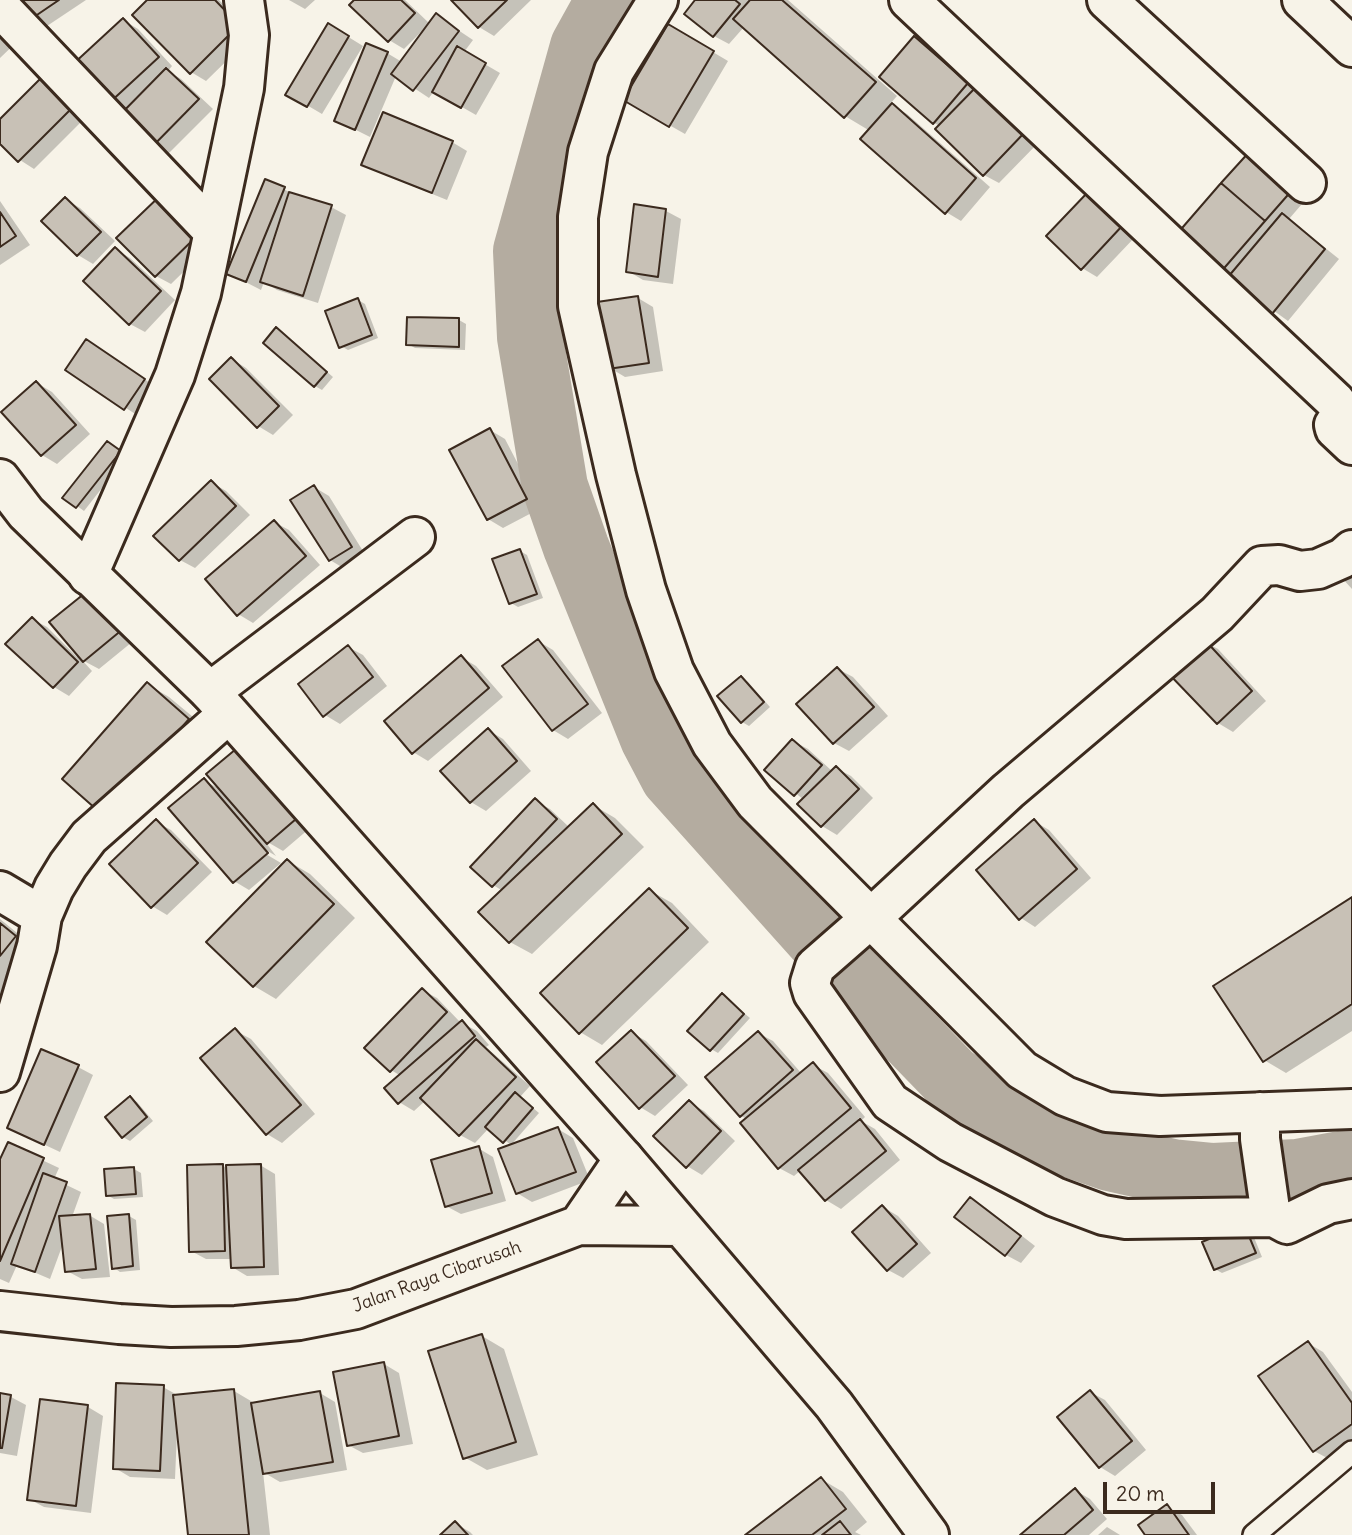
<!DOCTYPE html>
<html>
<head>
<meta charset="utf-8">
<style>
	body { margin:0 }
	#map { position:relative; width:1352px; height:1535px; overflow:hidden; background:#f7f3e8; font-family:Delius,sans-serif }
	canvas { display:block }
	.scale { position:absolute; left:1103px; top:1482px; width:112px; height:32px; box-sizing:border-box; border:4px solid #3b2a1e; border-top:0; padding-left:9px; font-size:21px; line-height:24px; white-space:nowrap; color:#3b2a1e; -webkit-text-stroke:5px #f7f3e8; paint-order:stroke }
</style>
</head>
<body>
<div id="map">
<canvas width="1352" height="1535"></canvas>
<div class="scale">20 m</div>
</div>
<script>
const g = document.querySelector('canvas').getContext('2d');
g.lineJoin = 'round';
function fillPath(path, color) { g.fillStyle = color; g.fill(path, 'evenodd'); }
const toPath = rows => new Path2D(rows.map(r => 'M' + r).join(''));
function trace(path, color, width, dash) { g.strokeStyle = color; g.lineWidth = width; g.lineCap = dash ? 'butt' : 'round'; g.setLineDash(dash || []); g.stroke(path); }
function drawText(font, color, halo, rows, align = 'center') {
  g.font = font + ' Delius,sans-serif'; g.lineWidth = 7; g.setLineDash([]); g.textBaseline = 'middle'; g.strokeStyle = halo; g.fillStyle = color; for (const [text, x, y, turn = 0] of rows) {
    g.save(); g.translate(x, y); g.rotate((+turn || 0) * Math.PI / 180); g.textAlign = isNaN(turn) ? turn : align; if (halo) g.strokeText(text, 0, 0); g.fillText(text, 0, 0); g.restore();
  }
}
const shadow = toPath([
	[21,0,86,0,47,26,32,17],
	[150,0,219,0,253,35,206,81,191,72],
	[289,0,315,0,305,9],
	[357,0,405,0,430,24,437,16,473,40,464,52,500,73,476,115,434,91,429,98,396,76,370,137,336,120,387,53,402,62,426,29,425,28,404,49,389,40],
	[453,0,531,0,494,36,479,27],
	[698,0,788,0,897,96,890,104,907,114,990,187,961,221,946,212,870,131,845,116,744,27,729,44,714,36,687,13],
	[0,9,24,35,0,58],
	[123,20,138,29,172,66,168,71,181,79,213,109,161,161,108,104],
	[329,25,363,46,322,114,288,94],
	[669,26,728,61,685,134,625,100],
	[915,39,930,47,1040,141,999,183,984,175,937,129,940,126,934,123],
	[40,81,55,89,85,118,34,169,20,160,0,141,0,121],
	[452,142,467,151,447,200,378,172,363,164],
	[1251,152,1308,197,1289,219,1339,259,1288,321,1220,272],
	[266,181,298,196,331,207,346,215,318,303,277,290,264,282,261,290,228,273],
	[1089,194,1137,235,1097,277,1082,268],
	[65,199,80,208,115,241,93,264,78,255,43,221],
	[0,201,30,245,0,265],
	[666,211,681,219,673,284,643,280,628,271],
	[119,238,215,241,171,284,156,276],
	[115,249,130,258,175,300,145,332,130,324],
	[638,298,653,307,663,371,625,377,610,368],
	[358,300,365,304,378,338,348,350,341,346],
	[459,320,466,324,465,350,415,348,408,344],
	[277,329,333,377,322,390,315,386],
	[101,350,159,389,140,417,67,370],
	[232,359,246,368,293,415,273,435,258,426],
	[37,383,52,392,90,434,57,464,42,455,4,412],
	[490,430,505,439,541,508,503,528,488,519],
	[114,447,127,456,84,511,65,497],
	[211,482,226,491,250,515,195,568,180,560],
	[314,487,329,496,366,556,345,569,330,560],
	[274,522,289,530,320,565,253,623,238,614],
	[520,551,527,555,543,598,518,607,511,603],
	[1352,567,1352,589,1341,577],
	[90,591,137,638,99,669,82,660,92,671,69,696,54,687,32,619,47,627,77,657],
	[538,641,553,650,602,713,568,739,553,730],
	[1203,641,1218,649,1266,701,1233,732,1218,723],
	[348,647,363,655,387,686,340,724,325,715],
	[461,657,476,666,503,697,428,761,413,752],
	[838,669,853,677,888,716,849,751,834,743],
	[741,678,748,682,770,707,749,726,742,722],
	[147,684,169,697,211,732,129,828,106,815],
	[488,730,503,739,531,771,486,811,471,802,443,771],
	[793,741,808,749,832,771,836,768,851,776,873,798,837,835,822,826,804,800,767,770],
	[236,751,310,828,283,851,264,840,276,856,261,847,259,850,281,863,249,890,234,881,204,780,221,790],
	[535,801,550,809,569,827,593,805,615,818,644,847,532,954,510,942,503,891,493,885],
	[1034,821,1049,830,1091,878,1035,927,1021,918],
	[156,822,171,830,212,872,167,915,152,906],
	[288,861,310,874,355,918,276,999,254,986],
	[649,890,672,903,709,942,602,1045,580,1032],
	[1352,899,1352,1031,1286,1073,1264,1060],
	[0,919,38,950,0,996],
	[422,990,437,998,460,1022,477,1031,489,1045,486,1047,530,1086,520,1097,539,1113,511,1145,489,1128,475,1143,460,1135,425,1101,414,1111,399,1102,401,1076,391,1070],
	[722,995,750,1018,718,1053,711,1049],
	[236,1031,251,1039,315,1114,282,1143,267,1134],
	[631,1032,646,1041,688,1085,655,1116,640,1107],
	[758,1033,773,1041,802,1074,813,1065,828,1073,865,1117,861,1121,875,1129,900,1160,841,1209,826,1200,801,1170,794,1176,779,1168,747,1119,741,1116],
	[78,1067,93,1075,60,1152,9,1128],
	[130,1098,137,1102,153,1121,130,1141,123,1137],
	[689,1102,704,1111,735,1141,702,1175,687,1166],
	[558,1129,573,1138,590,1180,532,1202,517,1193],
	[8,1144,59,1168,54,1179,81,1192,72,1217,89,1215,104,1224,110,1277,82,1279,67,1271,64,1241,50,1279,17,1265,9,1283,0,1279,0,1164],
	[478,1148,493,1157,506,1201,461,1214,446,1206],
	[260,1165,275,1174,279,1275,247,1276,232,1267,232,1259,206,1259,191,1251,223,1166,228,1169],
	[134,1169,141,1173,143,1197,114,1199,107,1195],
	[971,1199,986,1208,1035,1246,1021,1263,1006,1255,957,1217],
	[883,1207,898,1216,931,1253,903,1278,888,1270],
	[129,1216,136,1220,140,1270,120,1272,113,1267],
	[1251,1230,1262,1257,1222,1273,1215,1269],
	[482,1336,504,1349,538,1455,487,1470,464,1457],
	[1308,1343,1323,1352,1352,1392,1352,1443,1329,1459,1314,1451],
	[384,1364,399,1373,413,1444,363,1453,348,1445],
	[163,1387,179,1396,234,1391,256,1404,320,1393,335,1402,347,1470,280,1482,263,1472,270,1535,190,1535,179,1433,177,1433,175,1479,130,1477,115,1468],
	[1090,1392,1105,1400,1146,1450,1115,1476,1100,1467],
	[0,1395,11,1397,26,1405,17,1456,0,1453],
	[41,1401,88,1407,103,1416,91,1513,44,1507,29,1499],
	[821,1479,843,1492,867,1522,855,1532,861,1535,748,1535],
	[1075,1490,1090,1499,1107,1519,1089,1535,1023,1535],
	[1167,1507,1182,1515,1197,1535,1148,1535],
	[455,1523,470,1532,473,1535,443,1535],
	[1107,1527,1120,1535,1098,1535]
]);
const river = toPath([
	[609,0,583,47,526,251,530,337,555,487,576,547,653,738,673,776,854,978,951,1078,1002,1112,1052,1138,1110,1158,1172,1172,1213,1176,1298,1172,1352,1162]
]);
const building = toPath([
	[18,0,59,0,31,19,18,0],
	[147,0,215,0,239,25,190,74,132,15,147,0],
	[354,0,401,0,415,13,388,42,349,5,354,0],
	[451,0,507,0,478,28,451,0],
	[695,0,735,0,740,4,713,37,684,14,695,0],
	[750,0,782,0,876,82,844,118,733,19,750,0],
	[436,13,459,31,413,91,391,74,436,13],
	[123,18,159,57,107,105,71,66,123,18],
	[328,23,349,36,307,107,285,95,328,23],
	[668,24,714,51,669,127,623,100,668,24],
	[914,36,968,83,933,124,879,77,914,36],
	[366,43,388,52,355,130,334,121,366,43],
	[457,46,486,63,461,108,432,92,457,46],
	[166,68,199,99,145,154,112,123,166,68],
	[40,79,71,109,18,162,0,144,0,119,40,79],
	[978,85,1026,131,983,176,935,129,978,85],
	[892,103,976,178,945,214,860,139,892,103],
	[383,112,453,141,432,193,361,165,383,112],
	[1251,150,1294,188,1265,221,1221,183,1251,150],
	[265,179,285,187,246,282,226,274,265,179],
	[1221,183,1265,221,1219,274,1176,235,1221,183],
	[289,192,332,205,303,296,260,282,289,192],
	[1088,192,1123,225,1081,270,1046,236,1088,192],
	[163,193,201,232,155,277,116,238,163,193],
	[65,197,101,232,77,256,41,221,65,197],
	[634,204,666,209,658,277,626,272,634,204],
	[0,212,16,236,0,247,0,212],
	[1282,213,1325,249,1272,314,1228,277,1282,213],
	[115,247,161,291,129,325,83,281,115,247],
	[638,296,649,363,608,369,597,302,638,296],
	[358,298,372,335,339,348,325,311,358,298],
	[407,317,459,318,459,347,406,345,407,317],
	[276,327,327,372,314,387,263,343,276,327],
	[86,339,145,379,124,410,65,370,86,339],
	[231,357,279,406,257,428,209,379,231,357],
	[36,381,76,425,41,456,1,412,36,381],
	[490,428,527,499,487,520,449,450,490,428],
	[107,441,121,451,76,508,62,498,107,441],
	[211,480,236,506,179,561,153,536,211,480],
	[314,485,352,547,329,561,290,500,314,485],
	[274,520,306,556,237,616,205,579,274,520],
	[520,549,537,594,509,604,492,559,520,549],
	[90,589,123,629,83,662,49,622,90,589],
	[32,617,78,662,53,688,5,644,32,617],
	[1203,638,1252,691,1217,724,1167,672,1203,638],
	[538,639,588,704,552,731,502,666,538,639],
	[348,645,373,677,323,717,298,684,348,645],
	[461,655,489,688,412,754,384,721,461,655],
	[837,667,874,707,833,744,796,704,837,667],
	[741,676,764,702,741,723,717,696,741,676],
	[147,682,189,719,105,817,62,779,147,682],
	[488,728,517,761,470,803,440,771,488,728],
	[792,739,822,765,794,796,764,770,792,739],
	[236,749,296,819,267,844,206,774,236,749],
	[836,766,859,789,821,827,797,804,836,766],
	[204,778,268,853,233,883,168,808,204,778],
	[535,798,557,819,492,887,470,867,535,798],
	[593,803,622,834,509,943,478,912,593,803],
	[156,819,198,863,151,908,109,864,156,819],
	[1034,819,1077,869,1019,920,976,870,1034,819],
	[287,859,334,904,253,987,206,942,287,859],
	[649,888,688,928,579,1034,540,993,649,888],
	[1352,897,1352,1004,1263,1062,1213,986,1352,897],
	[0,923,16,936,0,956,0,923],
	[422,988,447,1012,390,1072,364,1048,422,988],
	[722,993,744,1014,710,1051,687,1031,722,993],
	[462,1020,475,1036,398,1104,384,1088,462,1020],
	[235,1028,301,1105,266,1135,200,1058,235,1028],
	[631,1030,675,1076,639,1109,596,1062,631,1030],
	[758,1031,793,1070,740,1117,705,1077,758,1031],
	[476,1039,516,1077,459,1136,420,1098,476,1039],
	[41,1049,79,1065,44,1145,7,1128,41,1049],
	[813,1062,851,1108,778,1169,740,1123,813,1062],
	[515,1092,533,1108,503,1143,485,1127,515,1092],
	[130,1096,147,1117,122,1138,105,1117,130,1096],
	[689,1100,721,1131,686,1168,653,1136,689,1100],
	[860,1119,886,1151,825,1201,798,1170,860,1119],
	[558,1127,576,1172,516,1194,498,1149,558,1127],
	[8,1142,44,1158,0,1261,0,1159,8,1142],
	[479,1146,492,1193,445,1207,431,1160,479,1146],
	[223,1164,225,1251,189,1252,187,1165,223,1164],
	[261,1164,264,1267,231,1268,226,1165,261,1164],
	[134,1167,136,1194,106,1196,104,1169,134,1167],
	[43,1173,67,1182,35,1272,11,1264,43,1173],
	[970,1197,1021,1236,1005,1256,954,1217,970,1197],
	[882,1205,917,1244,887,1271,852,1232,882,1205],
	[90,1214,96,1269,65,1272,59,1216,90,1214],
	[129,1214,133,1266,112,1269,107,1216,129,1214],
	[1244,1224,1256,1253,1214,1270,1202,1242,1244,1224],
	[482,1334,516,1442,463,1459,428,1351,482,1334],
	[1308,1341,1352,1403,1352,1424,1313,1452,1258,1376,1308,1341],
	[384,1362,399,1436,347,1446,333,1372,384,1362],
	[116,1383,164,1385,160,1471,113,1469,116,1383],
	[234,1389,249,1535,188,1535,173,1395,234,1389],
	[1090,1390,1132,1441,1099,1468,1057,1417,1090,1390],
	[320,1391,333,1462,263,1474,251,1403,320,1391],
	[0,1393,11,1395,2,1448,0,1448,0,1393],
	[40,1399,88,1405,76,1506,27,1500,40,1399],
	[821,1477,846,1509,812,1535,745,1535,821,1477],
	[1075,1488,1093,1510,1064,1535,1020,1535,1075,1488],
	[1167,1504,1189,1535,1145,1535,1138,1525,1167,1504],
	[455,1521,468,1535,440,1535,455,1521],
	[840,1521,851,1535,822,1535,840,1521]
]);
const service = toPath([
	[1254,1535,1352,1452]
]);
const minor = toPath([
	[658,0,614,71,588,152,578,217,578,306,616,475,646,590,674,671,712,744,755,802,1022,1070,1065,1096,1107,1112,1160,1116,1352,1109],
	[909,0,1335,401,1340,408,1341,415,1334,425,1335,429,1352,445],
	[1107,0,1306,183],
	[1302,0,1352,47],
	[0,7,213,231],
	[88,575,175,375,201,293,244,88,249,35,244,0],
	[210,692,415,537],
	[0,891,42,916],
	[0,1072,37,946,42,916,54,888,68,865,89,837,228,714],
	[1260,1112,1260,1139,1270,1209,1274,1217,1287,1224,1328,1204,1352,1199],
	[1274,1217,1126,1219,1103,1215,1055,1197,950,1142,890,1102,813,993,810,983,815,967,871,918,1008,791,1217,614,1262,566,1279,565,1300,571,1318,569,1343,558,1352,550]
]);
const tertiary = toPath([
	[0,479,26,513,210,692,624,1159]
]);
const primary = toPath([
	[579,1225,624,1159,834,1405,929,1535],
	[0,1311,119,1324,171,1327,236,1326,299,1320,356,1309,579,1225,680,1226]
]);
const streetNames = [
	["Jalan Raya Cibarusah",437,1277,-20]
];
fillPath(shadow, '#0003');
trace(river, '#b4aca0', 66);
fillPath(building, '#c8c1b6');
trace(building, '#3b2a1e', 2);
trace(service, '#3b2a1e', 26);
trace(minor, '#3b2a1e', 44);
trace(tertiary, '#3b2a1e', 44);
trace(primary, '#3b2a1e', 44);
trace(service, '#f7f3e8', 21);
trace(minor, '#f7f3e8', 38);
trace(tertiary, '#f7f3e8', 38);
trace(primary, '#f7f3e8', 38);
drawText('18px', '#3b2a1e', '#f7f3e8', streetNames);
</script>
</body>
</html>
